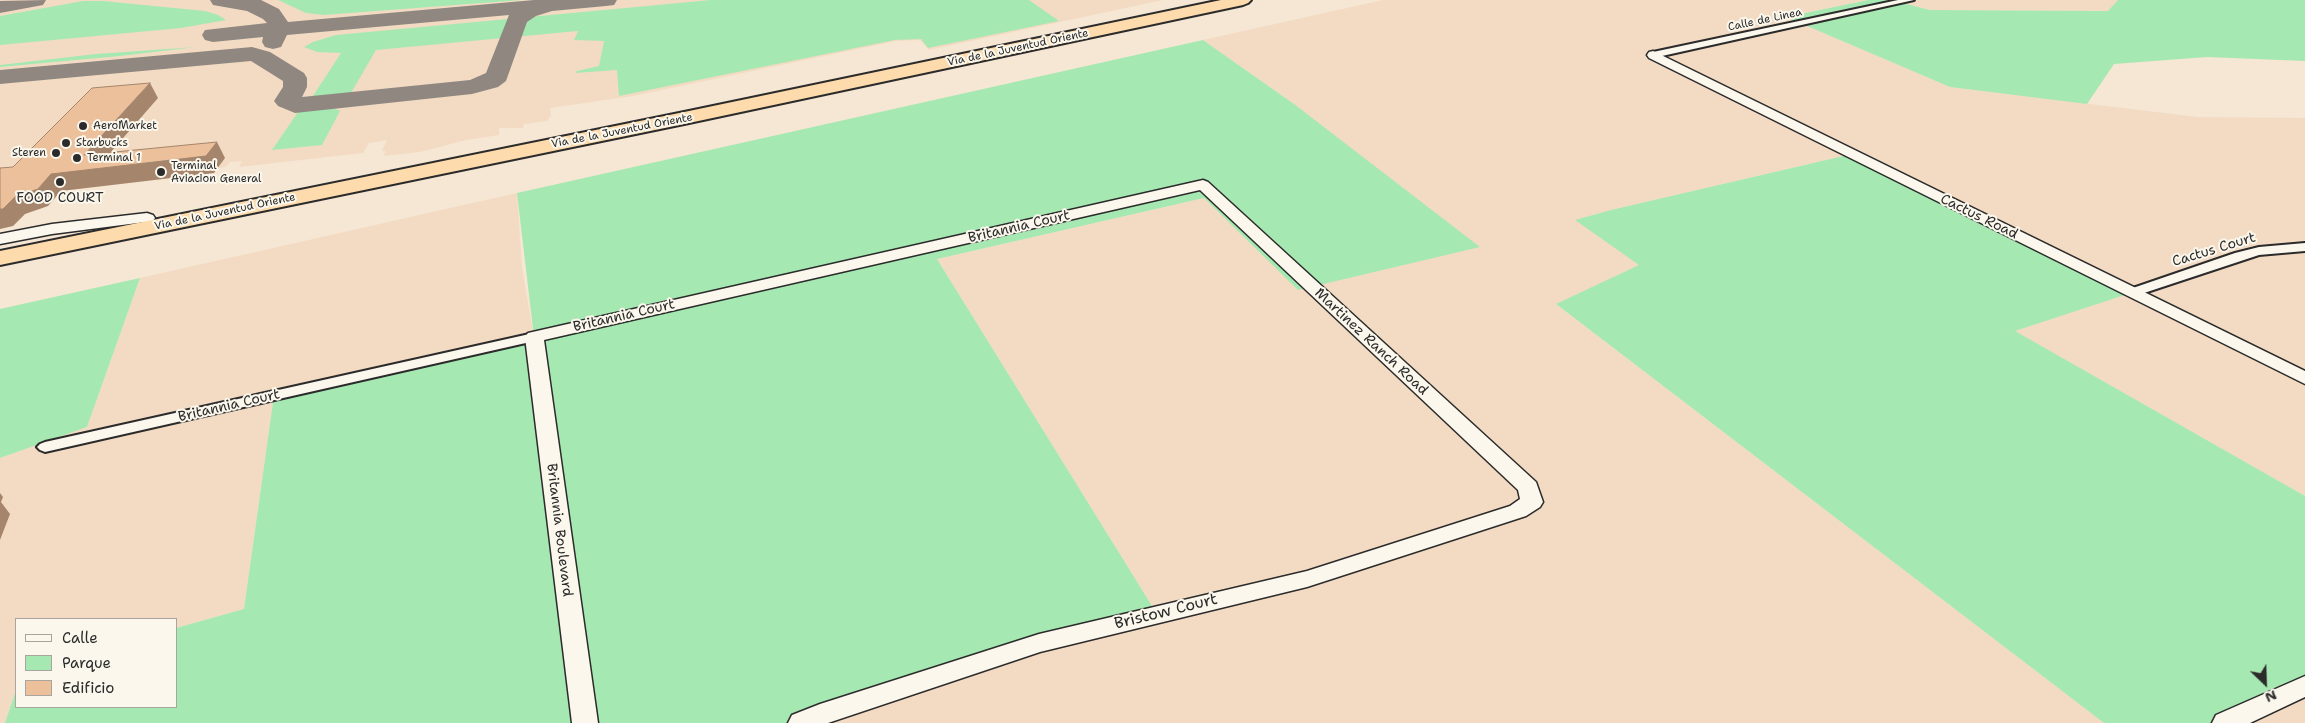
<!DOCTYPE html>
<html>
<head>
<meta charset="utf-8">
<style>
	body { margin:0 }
	#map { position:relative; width:2305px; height:723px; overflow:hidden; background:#f6e6d4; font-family:"Shantell Sans",sans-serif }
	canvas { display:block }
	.legend { position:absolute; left:15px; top:618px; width:162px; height:90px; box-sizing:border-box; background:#fbf7ec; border:1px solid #a8a59f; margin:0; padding:6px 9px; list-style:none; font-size:15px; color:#2b2b2b }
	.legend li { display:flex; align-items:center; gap:10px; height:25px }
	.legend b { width:25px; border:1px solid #a8a59f }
	.north { position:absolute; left:2240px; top:658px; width:50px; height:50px; -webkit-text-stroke:4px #fbf7ec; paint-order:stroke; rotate:156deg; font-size:14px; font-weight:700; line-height:20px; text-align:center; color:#2b2b2b }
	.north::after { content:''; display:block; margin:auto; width:18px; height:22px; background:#2b2b2b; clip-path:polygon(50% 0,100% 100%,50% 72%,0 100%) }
</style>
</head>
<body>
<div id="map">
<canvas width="2305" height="723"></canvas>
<ul class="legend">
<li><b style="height:6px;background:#fbf7ec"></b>Calle</li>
<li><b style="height:14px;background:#a6e8b1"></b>Parque</li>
<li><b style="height:14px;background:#ecc09b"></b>Edificio</li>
</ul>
<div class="north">N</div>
</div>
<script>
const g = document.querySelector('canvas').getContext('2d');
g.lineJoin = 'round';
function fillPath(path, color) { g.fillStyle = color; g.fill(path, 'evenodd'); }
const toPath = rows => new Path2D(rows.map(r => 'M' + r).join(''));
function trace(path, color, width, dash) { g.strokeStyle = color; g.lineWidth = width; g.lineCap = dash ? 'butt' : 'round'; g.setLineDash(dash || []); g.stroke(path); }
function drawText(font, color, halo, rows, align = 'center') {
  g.font = font + ' "Shantell Sans",sans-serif'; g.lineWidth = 4; g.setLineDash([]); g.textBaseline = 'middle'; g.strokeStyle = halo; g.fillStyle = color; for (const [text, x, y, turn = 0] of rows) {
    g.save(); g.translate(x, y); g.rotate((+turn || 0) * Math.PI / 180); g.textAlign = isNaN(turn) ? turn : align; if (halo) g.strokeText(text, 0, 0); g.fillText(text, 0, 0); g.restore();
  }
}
const built = toPath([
	[0,0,1163,0,929,50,920,40,896,41,633,96,550,108,551,116,547,121,524,124,523,128,499,128,499,135,466,140,420,152,383,156,386,151,382,151,387,140,369,143,363,153,239,167,242,161,230,162,226,167,218,168,214,173,61,191,48,206,25,214,13,226,0,229],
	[1383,0,1868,0,1786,17,1950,87,2197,117,2305,118,2305,496,2014,331,2131,293,1852,154,1611,210,1576,220,1640,265,1557,305,2104,723,808,723,1157,614,937,259,1204,198,1298,290,1294,104,1203,40],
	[1891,0,2118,0,2108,11,1930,10],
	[517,193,522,268,534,337,274,395,244,609,176,628,176,619,16,619,16,690,5,723,0,723,0,458,87,427,140,278],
	[2305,686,2305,723,2225,723]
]);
const green = toPath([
	[278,0,522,0,324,15,306,13],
	[711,0,1029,0,1059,21,928,48,921,39,895,40,619,96,617,70,575,73,577,71,599,66,604,41,574,40,578,31,376,50,351,93,337,98,311,99,341,53,317,52,304,47,313,42,336,35],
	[1868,0,1891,0,1930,10,2108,11,2118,0,2305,0,2305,61,2207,57,2114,64,2087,104,1950,87,1786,17],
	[83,1,103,1,205,11,218,15,226,20,181,28,0,45,0,16],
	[1203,40,1294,104,1480,247,1298,290,1204,198,937,259,1157,614,808,723,5,723,16,690,16,707,176,707,176,628,244,609,274,395,534,337,517,193],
	[196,47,120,56,0,67,0,65,96,54],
	[333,108,340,111,322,145,272,150,298,112],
	[1852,154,2134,292,2015,331,2305,496,2305,686,2225,723,2104,723,1556,304,1639,265,1575,220,1611,210],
	[140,278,87,427,0,458,0,309]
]);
const taxiway = toPath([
	[46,0,43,5,0,13,0,1,46,0],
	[210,0,261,0,279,9,288,22,534,0,617,0,614,5,606,6,552,11,536,16,527,22,506,81,498,87,472,94,295,113,278,106,274,101,283,87,283,81,251,61,0,84,0,70,252,47,270,52,304,73,307,78,307,87,302,97,470,80,486,73,509,15,287,35,281,47,273,49,265,47,262,42,263,37,213,42,205,40,202,35,205,30,267,23,263,19,247,11,213,5,210,0]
]);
const street = toPath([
	[1898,0,1914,0,1653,58,1648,55,1653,52,1898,0],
	[2305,243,2305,251,2259,255,2138,295,2134,296,2128,292,2130,289,2235,253,2259,247,2305,243],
	[534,333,539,334,541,337,539,340,45,452,40,450,37,447,40,444,45,442,534,333]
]);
const secondary = toPath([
	[1653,51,2305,371,2305,384,1649,58,1647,55,1649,52,1653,51],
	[1203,180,1208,182,1536,482,1543,502,1540,507,1526,516,1307,587,1040,652,828,723,788,723,792,715,820,704,1039,634,1307,571,1510,506,1520,499,1518,490,1200,190,544,340,598,723,572,723,525,337,528,333,1203,180],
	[147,213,153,215,155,218,153,221,52,234,0,244,0,234,52,224,147,213],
	[2305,676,2305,697,2250,723,2212,723,2216,715,2305,676]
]);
const highway = toPath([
	[1221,0,1251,0,1248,3,1243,5,689,123,0,265,0,251,689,111,1221,0]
]);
const shadedWall = toPath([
	[150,83,158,98,96,169,217,142,225,158,214,173,61,191,48,206,25,214,13,226,0,229,0,209,15,197,51,174,84,155],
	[0,493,3,497,1,502,10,514,0,540]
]);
const building = toPath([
	[150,83,84,155,217,142,206,156,51,174,38,189,15,197,3,209,0,209,0,168,13,167,92,88,150,83]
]);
const markers = [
	[83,126,5,"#2b2b2b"],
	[66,143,5,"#2b2b2b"],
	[56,153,5,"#2b2b2b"],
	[77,158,5,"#2b2b2b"],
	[161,172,5,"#2b2b2b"],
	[60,182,5,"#2b2b2b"]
];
const farStreetnames = [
	["Calle de Linea",1765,20,-12],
	["Via de la Juventud Oriente",1018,48,-12],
	["Via de la Juventud Oriente",622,131,-11],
	["Via de la Juventud Oriente",225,212,-12]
];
const farPoinames = [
	["AeroMarket",93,126],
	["Starbucks",76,143],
	["Steren",46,153,"right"],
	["Terminal 1",87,158],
	["Terminal",171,166],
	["Aviacion General",171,179]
];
const poiNames = [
	["FOOD COURT",60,198]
];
const streetNames = [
	["Cactus Road",1979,217,26],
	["Britannia Court",1019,227,-13],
	["Cactus Court",2214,250,-17],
	["Britannia Court",624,316,-13],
	["Martinez Ranch Road",1371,342,43],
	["Britannia Court",229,406,-13],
	["Britannia Boulevard",559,530,83]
];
const nearStreetnames = [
	["Bristow Court",1166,612,-14]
];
fillPath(built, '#f3dbc3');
fillPath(green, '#a6e8b1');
fillPath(taxiway, '#908880');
trace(street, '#2b2b2b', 4);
trace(secondary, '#2b2b2b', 3);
trace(highway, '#2b2b2b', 4);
fillPath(street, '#fbf7ec');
fillPath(secondary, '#fbf7ec');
fillPath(highway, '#fedbac');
fillPath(shadedWall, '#a5866c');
fillPath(building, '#ecc09b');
trace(building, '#a5866c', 1);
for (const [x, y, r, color] of markers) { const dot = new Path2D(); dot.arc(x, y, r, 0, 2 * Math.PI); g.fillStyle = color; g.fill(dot); trace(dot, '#fbf7ec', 2); }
drawText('11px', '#2b2b2b', '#fbf7ec', farStreetnames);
drawText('11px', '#2b2b2b', '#fbf7ec', farPoinames, 'left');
drawText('14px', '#2b2b2b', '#fbf7ec', poiNames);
drawText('14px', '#2b2b2b', '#fbf7ec', streetNames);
drawText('16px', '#2b2b2b', '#fbf7ec', nearStreetnames);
</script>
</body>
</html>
